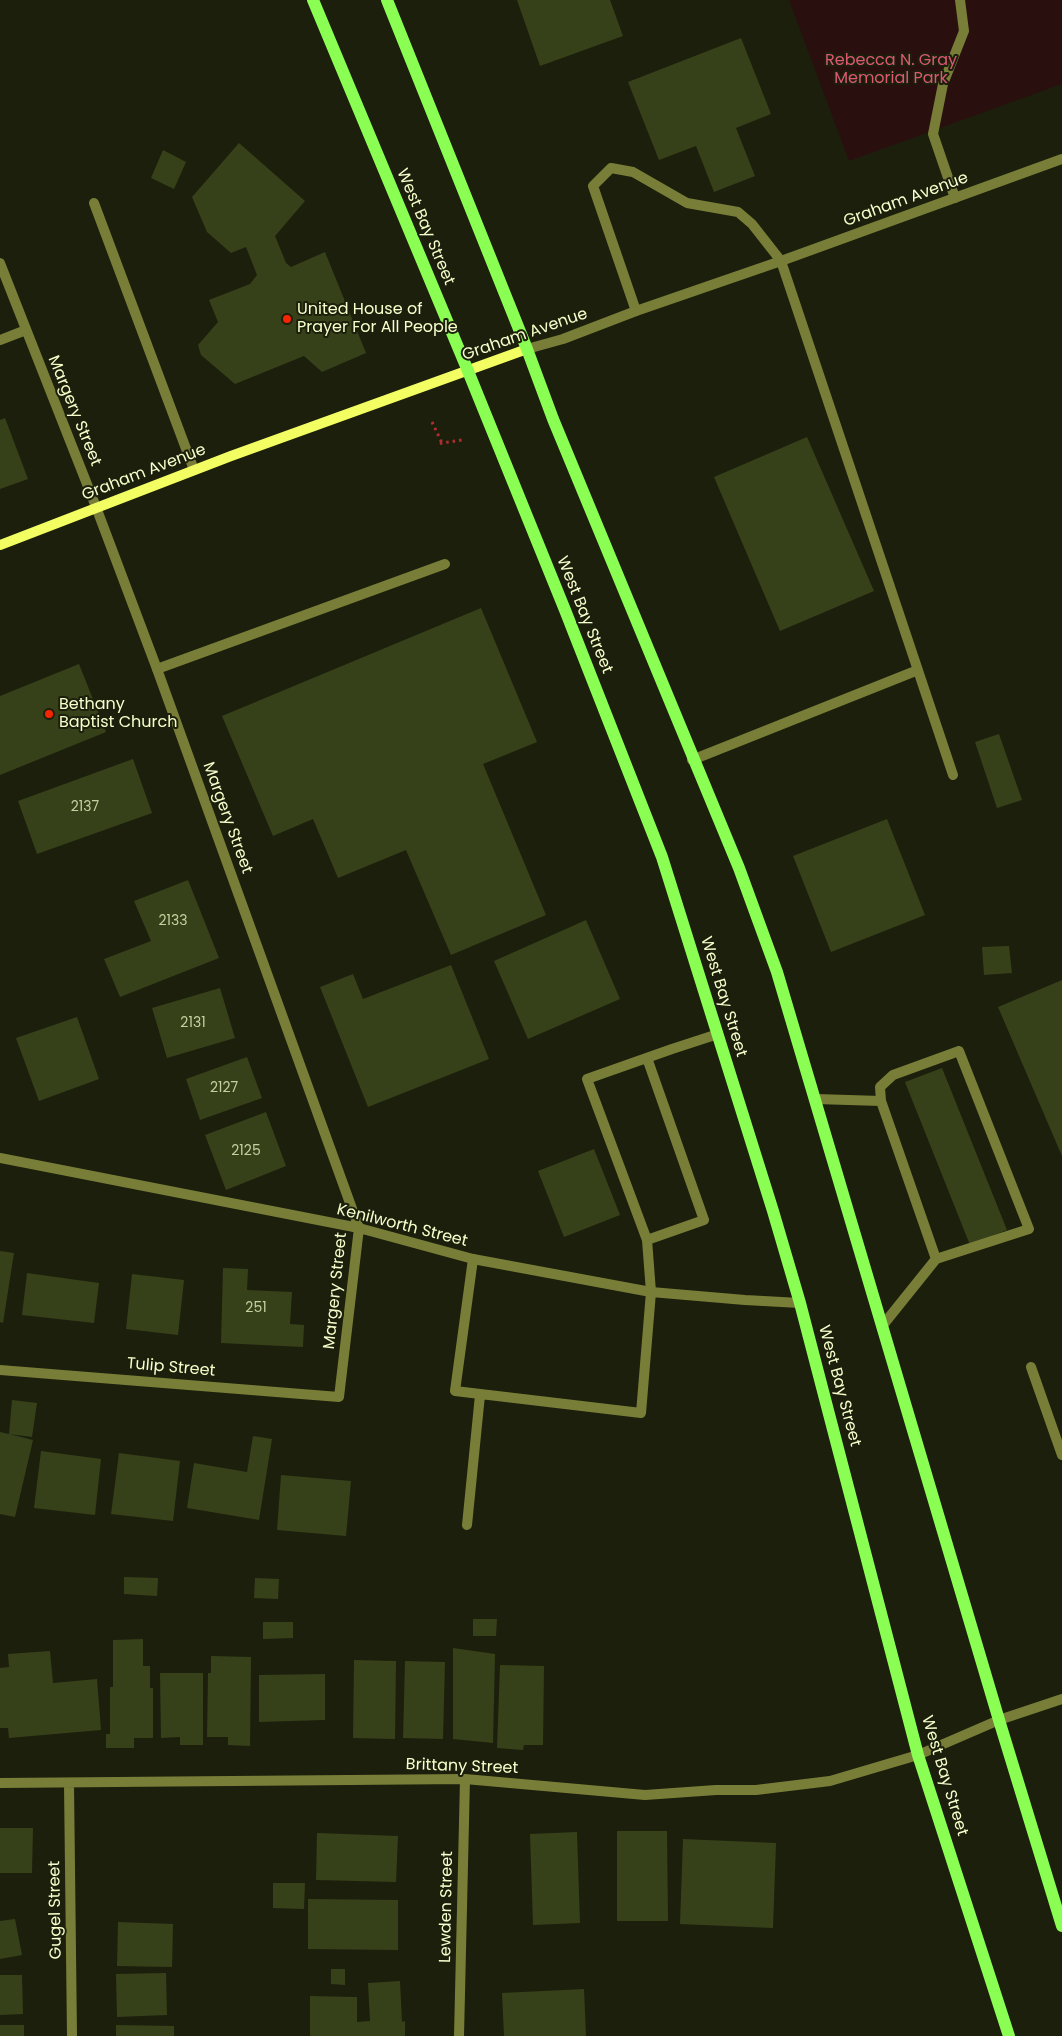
<!DOCTYPE html>
<html>
<head>
<meta charset="utf-8">
<style>
	body { margin:0 }
	canvas { display:block; background:#1b1f0c }
</style>
</head>
<body>
<canvas width="1062" height="2036"></canvas>
<script>
const g = document.querySelector('canvas').getContext('2d');
g.lineJoin = 'round';
function fillPath(path, color) { g.fillStyle = color; g.fill(path, 'evenodd'); }
const toPath = rows => new Path2D(rows.map(r => 'M' + r).join(''));
function trace(path, color, width, dash) { g.strokeStyle = color; g.lineWidth = width; g.lineCap = dash ? 'butt' : 'round'; g.setLineDash(dash || []); g.stroke(path); }
function drawText(font, color, halo, rows, align = 'center') {
  g.font = font + ' Poppins,sans-serif'; g.lineWidth = 4; g.setLineDash([]); g.textBaseline = 'middle'; g.strokeStyle = halo; g.fillStyle = color; for (const [text, x, y, turn = 0] of rows) {
    g.save(); g.translate(x, y); g.rotate((+turn || 0) * Math.PI / 180); g.textAlign = isNaN(turn) ? turn : align; if (halo) g.strokeText(text, 0, 0); g.fillText(text, 0, 0); g.restore();
  }
}
const green = toPath([
	[789,0,1062,0,1062,84,849,161]
]);
const building = toPath([
	[517,0,610,0,623,36,540,66],
	[741,38,771,114,736,128,755,176,714,192,696,146,659,160,628,82],
	[239,143,305,201,275,236,286,263,291,267,325,252,366,353,322,372,304,356,235,384,201,355,198,345,218,322,209,300,250,284,257,275,246,247,231,253,207,232,192,197],
	[163,150,186,162,174,189,151,178],
	[5,418,28,479,0,489,0,420],
	[807,437,874,591,780,631,714,477],
	[481,608,537,742,483,764,546,915,451,955,406,850,338,878,313,819,273,836,222,716],
	[79,664,106,732,0,775,0,696],
	[999,734,1022,800,997,808,975,742],
	[133,759,152,813,37,854,18,801],
	[887,819,925,915,831,952,793,856],
	[188,880,219,958,120,997,104,959,151,941,134,901],
	[586,920,620,999,528,1039,494,961],
	[1009,946,1012,973,984,975,982,947],
	[451,965,489,1059,368,1107,320,987,353,974,363,999],
	[1062,980,1062,1156,998,1007],
	[220,988,235,1038,167,1058,152,1008],
	[77,1017,99,1079,39,1101,16,1038],
	[247,1057,262,1098,200,1120,186,1079],
	[942,1068,1007,1230,970,1245,905,1082],
	[266,1112,286,1166,226,1190,205,1135],
	[594,1149,620,1215,564,1237,538,1171],
	[0,1251,14,1253,3,1323,0,1322],
	[223,1268,248,1269,247,1290,292,1292,290,1324,304,1325,303,1347,221,1343],
	[27,1273,99,1283,94,1323,22,1315],
	[132,1274,184,1280,178,1335,126,1329],
	[12,1400,37,1403,32,1437,9,1434,33,1440,15,1517,0,1514,0,1432,9,1434],
	[253,1436,272,1439,259,1520,187,1508,194,1463,247,1472],
	[41,1451,101,1459,95,1515,34,1508],
	[119,1453,180,1461,173,1521,111,1514],
	[281,1475,351,1481,346,1536,277,1530],
	[124,1577,158,1578,157,1596,124,1594],
	[255,1578,279,1579,278,1599,254,1598],
	[473,1619,497,1619,496,1636,473,1636],
	[263,1622,293,1622,293,1638,263,1639],
	[143,1639,143,1666,150,1666,150,1688,153,1688,153,1738,134,1738,134,1748,106,1748,106,1734,110,1734,110,1687,113,1687,113,1640],
	[453,1648,495,1654,493,1743,453,1739],
	[50,1651,53,1683,97,1679,101,1730,9,1738,8,1728,0,1728,0,1668,9,1667,8,1654],
	[211,1656,251,1657,250,1746,228,1745,228,1737,207,1737,208,1673,211,1673],
	[354,1660,396,1661,395,1739,353,1738],
	[405,1661,445,1662,443,1739,403,1738],
	[500,1665,544,1666,543,1745,524,1745,523,1750,497,1748],
	[160,1673,203,1673,203,1745,180,1745,180,1737,161,1738],
	[325,1674,325,1720,259,1722,259,1675],
	[0,1828,33,1828,32,1873,0,1873],
	[617,1831,667,1831,668,1921,617,1921],
	[577,1832,580,1923,533,1925,530,1834],
	[317,1833,398,1836,396,1882,316,1880],
	[683,1839,776,1843,773,1928,680,1924],
	[273,1883,305,1883,304,1909,273,1908],
	[308,1899,398,1900,398,1950,308,1949],
	[15,1919,22,1955,0,1959,0,1921],
	[118,1922,173,1924,172,1967,117,1966],
	[331,1969,345,1969,345,1985,331,1984],
	[166,1973,167,2015,117,2017,116,1974],
	[0,1975,22,1975,23,2014,0,2015],
	[400,1981,402,2022,405,2021,405,2036,310,2036,310,1996,357,1997,357,2022,370,2021,368,1983],
	[584,1989,586,2036,504,2036,502,1993],
	[0,2025,24,2025,24,2036,0,2036],
	[116,2025,174,2026,174,2036,116,2036]
]);
const path = toPath([
	[432,422,442,443],
	[440,444,442,443,462,440]
]);
const lane = toPath([
	[955,198,933,134,943,84,964,31,960,0],
	[94,203,194,470],
	[636,311,593,186,611,168,633,172,687,203,738,212,752,224,781,261,953,775],
	[0,340,26,330],
	[157,669,445,564],
	[692,760,918,670],
	[959,1051,1029,1229,936,1259,881,1101,880,1087,893,1075,959,1051],
	[647,1058,704,1220,647,1240,587,1079,672,1049,718,1034],
	[816,1099,881,1101],
	[473,1259,455,1391,641,1413,651,1292,647,1240],
	[883,1325,936,1259],
	[1031,1367,1062,1455],
	[467,1525,480,1395]
]);
const street = toPath([
	[0,263,96,507,157,669,359,1228,339,1397,0,1370],
	[527,349,563,339,636,311,781,261,1062,159],
	[0,1158,359,1228,473,1259,651,1292,745,1300,800,1303],
	[0,1783,465,1779,645,1795,716,1790,756,1790,830,1781,918,1755,999,1720,1062,1699],
	[69,1784,72,2036],
	[459,2036,465,1779]
]);
const secondary = toPath([
	[0,545,231,456,527,349]
]);
const primary = toPath([
	[313,0,468,371,565,610,662,857,773,1211,800,1303,918,1755,1009,2036],
	[387,0,527,349,553,419,739,868,777,972,999,1720,1062,1926]
]);
const markers = [
	[287,319,5,"#f42501"],
	[49,714,5,"#f42501"]
];
const numberNames = [
	["2137",85,807],
	["2133",173,921],
	["2131",193,1023],
	["2127",224,1088],
	["2125",246,1151],
	["251",256,1308]
];
const parkNames = [
	["Rebecca N. Gray",891,61],
	["Memorial Park",891,79]
];
const streetNames = [
	["Graham Avenue",906,200,-20],
	["West Bay Street",425,227,67],
	["Graham Avenue",525,335,-19],
	["Margery Street",74,411,68],
	["Graham Avenue",144,473,-21],
	["West Bay Street",584,615,68],
	["Margery Street",227,818,70],
	["West Bay Street",723,997,73],
	["Kenilworth Street",402,1226,14],
	["Margery Street",336,1291,-84],
	["Tulip Street",171,1368,5],
	["West Bay Street",839,1386,75],
	["Brittany Street",462,1767,2],
	["West Bay Street",944,1776,73],
	["Lewden Street",447,1907,-89],
	["Gugel Street",56,1910,-91]
];
const poiNames = [
	["United House of",297,310],
	["Prayer For All People",297,328],
	["Bethany",59,705],
	["Baptist Church",59,723]
];
fillPath(green, '#29100f');
fillPath(building, '#364019');
trace(path, '#b02e2f', 3, [2.5, 4]);
trace(lane, '#787e37', 10);
trace(street, '#787e37', 10);
trace(secondary, '#f3fe62', 10);
trace(primary, '#8afe52', 12);
for (const [x, y, r, color] of markers) { const dot = new Path2D(); dot.arc(x, y, r, 0, 2 * Math.PI); g.fillStyle = color; g.fill(dot); trace(dot, '#1b1f0c', 2); }
drawText('14px', '#c6cf9e', null, numberNames);
drawText('16px', '#de5873', '#1b1f0c', parkNames);
drawText('16px', '#f6ffcb', '#1b1f0c', streetNames);
drawText('16px', '#f6ffcb', '#1b1f0c', poiNames, 'left');
</script>
</body>
</html>
